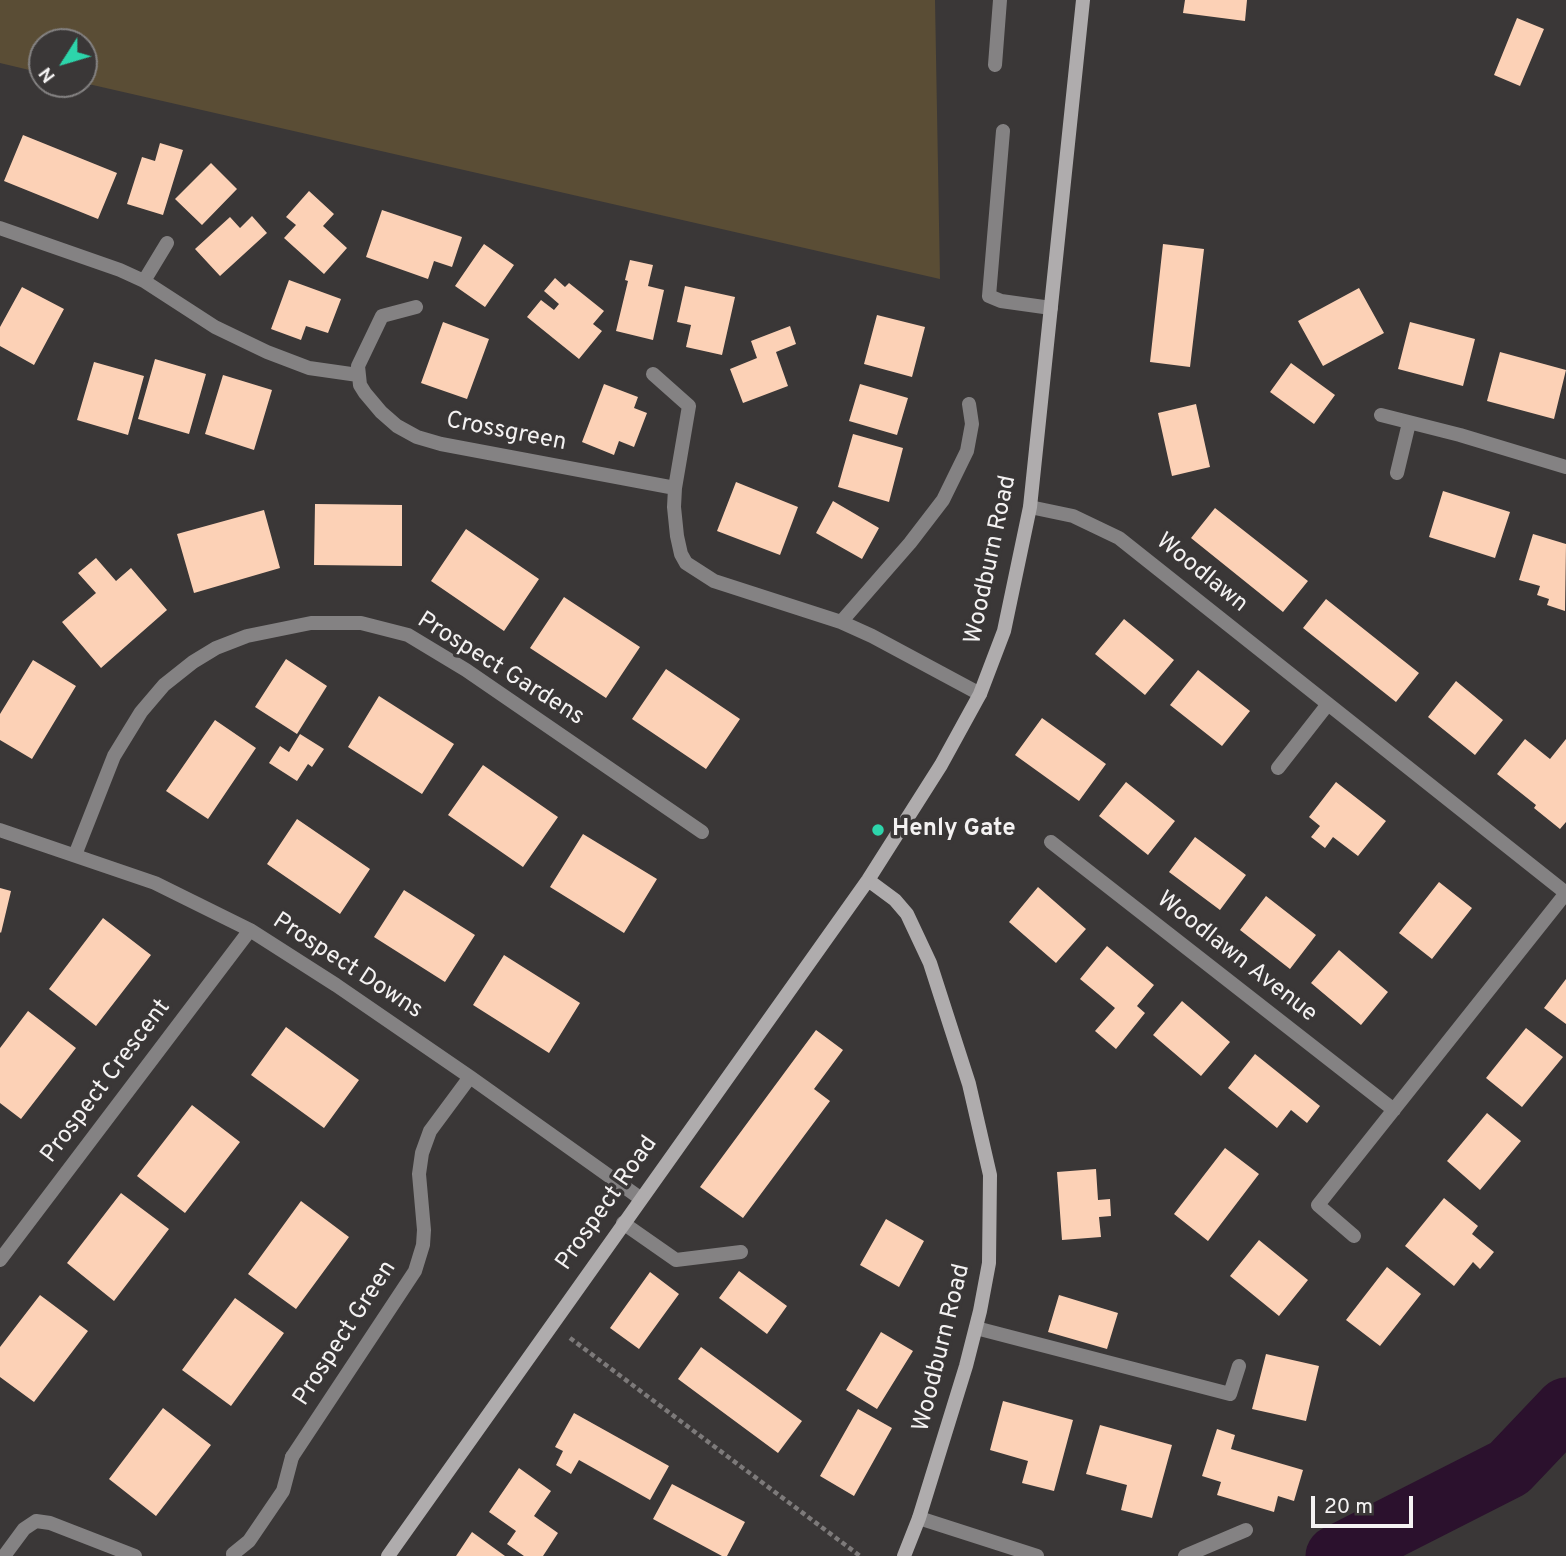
<!DOCTYPE html>
<html>
<head>
<meta charset="utf-8">
<style>
	body { margin:0 }
	#map { position:relative; width:1566px; height:1556px; overflow:hidden; background:#3a3737; font-family:Overpass,sans-serif }
	canvas { display:block }
	.north { position:absolute; left:28px; top:28px; width:70px; height:70px; box-sizing:border-box; background:#3a3737; border:2px solid #848282; border-radius:50%; rotate:233deg; font-size:19px; font-weight:700; line-height:28px; text-align:center; color:#f4f2f2 }
	.north::after { content:''; display:block; margin:auto; width:24px; height:32px; background:#2dd5ab; clip-path:polygon(50% 0,100% 100%,50% 72%,0 100%) }
	.scale { position:absolute; left:1311px; top:1496px; width:102px; height:32px; box-sizing:border-box; border:4px solid #f4f2f2; border-top:0; padding-left:9px; font-size:21px; line-height:24px; white-space:nowrap; color:#f4f2f2; -webkit-text-stroke:5px #3a3737; paint-order:stroke }
</style>
</head>
<body>
<div id="map">
<canvas width="1566" height="1556"></canvas>
<div class="north">N</div>
<div class="scale">20 m</div>
</div>
<script>
const g = document.querySelector('canvas').getContext('2d');
g.lineJoin = 'round';
function fillPath(path, color) { g.fillStyle = color; g.fill(path, 'evenodd'); }
const toPath = rows => new Path2D(rows.map(r => 'M' + r).join(''));
function trace(path, color, width, dash) { g.strokeStyle = color; g.lineWidth = width; g.lineCap = dash ? 'butt' : 'round'; g.setLineDash(dash || []); g.stroke(path); }
function drawText(font, color, halo, rows, align = 'center') {
  g.font = font + ' Overpass,sans-serif'; g.lineWidth = 7; g.setLineDash([]); g.textBaseline = 'middle'; g.strokeStyle = halo; g.fillStyle = color; for (const [text, x, y, turn = 0] of rows) {
    g.save(); g.translate(x, y); g.rotate((+turn || 0) * Math.PI / 180); g.textAlign = isNaN(turn) ? turn : align; if (halo) g.strokeText(text, 0, 0); g.fillText(text, 0, 0); g.restore();
  }
}
const green = toPath([
	[0,0,935,0,940,279,84,83,84,42,42,42,42,73,0,63]
]);
const river = toPath([
	[1336,1556,1509,1468,1566,1408]
]);
const building = toPath([
	[1185,0,1247,0,1245,21,1183,13],
	[1517,18,1544,29,1520,86,1494,75],
	[23,135,117,173,98,219,4,181],
	[160,143,183,150,163,215,127,204,142,157,155,161],
	[211,163,237,189,202,225,175,199],
	[309,191,334,214,323,226,347,248,324,274,284,238,296,225,286,217],
	[382,210,462,237,452,267,434,261,428,279,366,257],
	[252,216,267,233,220,276,195,249,230,217,240,228],
	[484,244,514,265,485,307,455,286],
	[1163,244,1204,249,1190,367,1150,362],
	[630,260,653,265,648,286,664,290,653,340,616,331,628,281,625,280],
	[555,278,565,287,569,283,604,311,593,324,602,331,579,359,527,317,541,300,554,310,559,304,544,291],
	[289,280,341,299,328,333,306,326,301,340,271,329],
	[685,286,735,297,722,355,686,347,691,325,677,322],
	[22,287,64,309,34,365,0,346,0,327],
	[1359,288,1384,333,1323,366,1298,321],
	[877,315,925,327,912,377,864,364],
	[443,322,489,339,467,399,421,383],
	[1410,322,1475,339,1463,386,1398,369],
	[790,326,796,344,776,352,788,386,743,403,730,369,757,358,751,341],
	[1500,352,1566,370,1554,419,1487,401],
	[155,359,206,374,189,434,138,419],
	[94,362,144,376,128,435,77,420],
	[1291,363,1335,395,1314,424,1270,392],
	[223,375,272,390,254,450,205,434],
	[604,384,638,397,634,408,647,413,634,447,619,441,614,455,582,442],
	[860,384,908,398,897,435,849,421],
	[1196,404,1210,467,1172,476,1158,413],
	[853,434,903,448,889,502,838,487],
	[736,482,798,507,780,555,717,531],
	[1443,491,1510,512,1495,558,1429,537],
	[833,501,879,528,862,559,816,533],
	[315,504,402,505,402,566,314,565],
	[1215,508,1308,581,1283,612,1191,538],
	[264,510,280,568,194,593,177,534],
	[466,529,539,579,504,631,431,581],
	[1533,534,1566,544,1565,611,1547,605,1549,599,1537,595,1540,586,1519,580],
	[96,558,116,581,131,568,167,610,101,668,62,622,96,593,78,573],
	[564,597,640,647,606,698,530,648],
	[1326,599,1419,673,1396,702,1303,628],
	[1124,619,1174,660,1145,695,1095,654],
	[286,659,327,686,297,734,255,707],
	[33,660,76,686,32,759,0,740,0,714],
	[666,669,740,719,706,769,632,719],
	[1198,670,1250,711,1222,746,1170,705],
	[1456,681,1503,720,1475,755,1428,717],
	[379,696,454,744,422,794,348,747],
	[1042,718,1106,764,1079,801,1015,755],
	[215,720,256,748,208,819,166,791],
	[300,734,324,749,312,767,308,764,297,781,269,763,280,746,289,752],
	[1525,739,1550,759,1566,739,1566,822,1560,829,1534,808,1536,805,1497,774],
	[483,765,558,817,523,867,448,815],
	[1126,782,1175,821,1148,855,1099,816],
	[1336,782,1386,821,1358,856,1333,837,1325,848,1311,837,1320,826,1309,817],
	[297,819,370,869,340,914,267,864],
	[583,834,657,879,624,933,550,887],
	[1195,837,1246,875,1220,910,1169,872],
	[1439,882,1472,908,1432,959,1399,933],
	[1038,887,1086,929,1056,963,1009,922],
	[0,888,11,891,1,933,0,932],
	[404,890,475,935,445,982,374,937],
	[1266,896,1316,935,1290,969,1240,930],
	[103,918,151,955,96,1026,49,989],
	[1107,946,1154,985,1137,1006,1145,1013,1116,1049,1095,1031,1115,1008,1080,979],
	[1339,950,1388,992,1361,1025,1311,983],
	[504,955,580,1003,549,1053,473,1005],
	[1566,979,1566,1024,1544,1008],
	[1182,1001,1230,1042,1201,1076,1153,1035],
	[28,1011,76,1048,21,1119,0,1103,0,1048],
	[286,1027,359,1080,324,1128,251,1075],
	[1526,1028,1563,1057,1522,1107,1486,1078],
	[816,1030,843,1050,814,1089,830,1101,743,1218,700,1187],
	[1255,1054,1320,1106,1307,1123,1291,1110,1277,1128,1228,1088],
	[192,1105,240,1142,185,1213,137,1176],
	[1487,1113,1521,1141,1480,1190,1447,1161],
	[1225,1148,1259,1174,1208,1241,1174,1214],
	[1096,1169,1098,1200,1110,1199,1111,1216,1099,1217,1101,1237,1062,1240,1057,1172],
	[121,1193,169,1229,114,1301,67,1263],
	[1444,1198,1478,1226,1472,1234,1494,1252,1480,1269,1473,1262,1454,1286,1405,1246],
	[301,1201,349,1237,296,1309,248,1274],
	[886,1219,924,1241,899,1287,860,1265],
	[1259,1240,1308,1280,1279,1316,1230,1276],
	[1387,1267,1421,1294,1380,1346,1346,1320],
	[739,1271,787,1306,767,1334,719,1298],
	[650,1272,679,1294,639,1349,610,1328],
	[40,1295,88,1331,34,1402,0,1377,0,1347],
	[1059,1295,1118,1313,1107,1349,1048,1332],
	[235,1298,284,1333,231,1406,182,1370],
	[881,1332,913,1351,877,1409,846,1390],
	[701,1347,802,1421,778,1453,678,1379],
	[1266,1354,1319,1366,1306,1421,1252,1409],
	[1003,1401,1073,1420,1054,1491,1022,1483,1028,1461,990,1450],
	[163,1408,211,1445,156,1516,109,1479],
	[858,1409,892,1428,854,1496,820,1476],
	[574,1413,669,1466,650,1500,579,1460,571,1474,556,1465,563,1451,555,1447],
	[1100,1425,1172,1445,1152,1518,1121,1510,1127,1485,1086,1474],
	[1217,1429,1235,1435,1231,1449,1303,1470,1294,1501,1278,1496,1274,1512,1217,1495,1221,1482,1202,1476],
	[519,1468,551,1491,534,1516,558,1533,543,1556,524,1556,507,1544,516,1531,489,1512],
	[672,1484,745,1522,727,1556,722,1556,653,1519],
	[472,1532,505,1556,456,1556]
]);
const path = toPath([
	[570,1338,860,1556]
]);
const lane = toPath([
	[995,65,1000,0],
	[1003,131,989,296,1001,301,1051,308],
	[623,1223,676,1260,741,1252],
	[233,1554,249,1541,283,1491,292,1457]
]);
const street = toPath([
	[0,228,120,270,144,281,215,327,267,352,309,368,358,375],
	[144,281,167,243],
	[416,307,382,316,358,366,360,385,365,393,381,412,397,426,417,437,441,444,675,488],
	[653,374,689,406,675,488,674,507,677,536,681,554,686,563,714,581,841,622,872,636,980,694],
	[1381,415,1460,435,1566,467],
	[1397,473,1409,423],
	[1030,507,1073,516,1119,538,1566,893],
	[841,622,910,543,943,500,967,451,972,424,969,404],
	[1278,768,1328,704],
	[0,830,155,883,250,930,336,985,470,1077,640,1198],
	[1051,842,1394,1110],
	[75,855,114,756,141,712,164,685,193,662,216,648,247,636,311,623,361,623,408,635,466,670,702,832],
	[1354,1236,1318,1205,1566,893],
	[0,1260,250,930],
	[976,1328,1230,1394,1239,1366],
	[292,1457,415,1271,423,1245,424,1230,419,1174,422,1153,430,1131,470,1077],
	[919,1518,1037,1556],
	[4,1556,24,1529,36,1521,50,1523,135,1556],
	[1185,1556,1246,1530]
]);
const secondary = toPath([
	[868,880,895,900,907,914,930,963,969,1084,990,1175,989,1263,980,1311,966,1366,919,1518,904,1556],
	[388,1556,868,880,941,765,980,694,1004,631,1030,507,1083,0]
]);
const markers = [
	[878,830,7,"#2dd5ab"]
];
const streetNames = [
	["Crossgreen",506,433,11],
	["Woodburn Road",992,560,-78],
	["Woodlawn",1201,574,39],
	["Prospect Gardens",500,670,32],
	["Woodlawn Avenue",1236,958,38],
	["Prospect Downs",347,967,33],
	["Prospect Crescent",107,1082,-53],
	["Prospect Road",608,1204,-55],
	["Prospect Green",346,1334,-57],
	["Woodburn Road",943,1348,-76]
];
const poiNames = [
	["Henly Gate",892,830]
];
fillPath(green, '#5a4d35');
trace(river, '#2b112d', 61);
fillPath(building, '#fcd1b6');
trace(path, '#7d7a7a', 4.5, [5, 3.5]);
trace(lane, '#848283', 14);
trace(street, '#848283', 14);
trace(secondary, '#afacad', 14);
for (const [x, y, r, color] of markers) { const dot = new Path2D(); dot.arc(x, y, r, 0, 2 * Math.PI); g.fillStyle = color; g.fill(dot); trace(dot, '#3a3737', 2.5); }
drawText('24px', '#f4f2f2', '#3a3737', streetNames);
drawText('bold 24px', '#f4f2f2', '#3a3737', poiNames, 'left');
</script>
</body>
</html>
